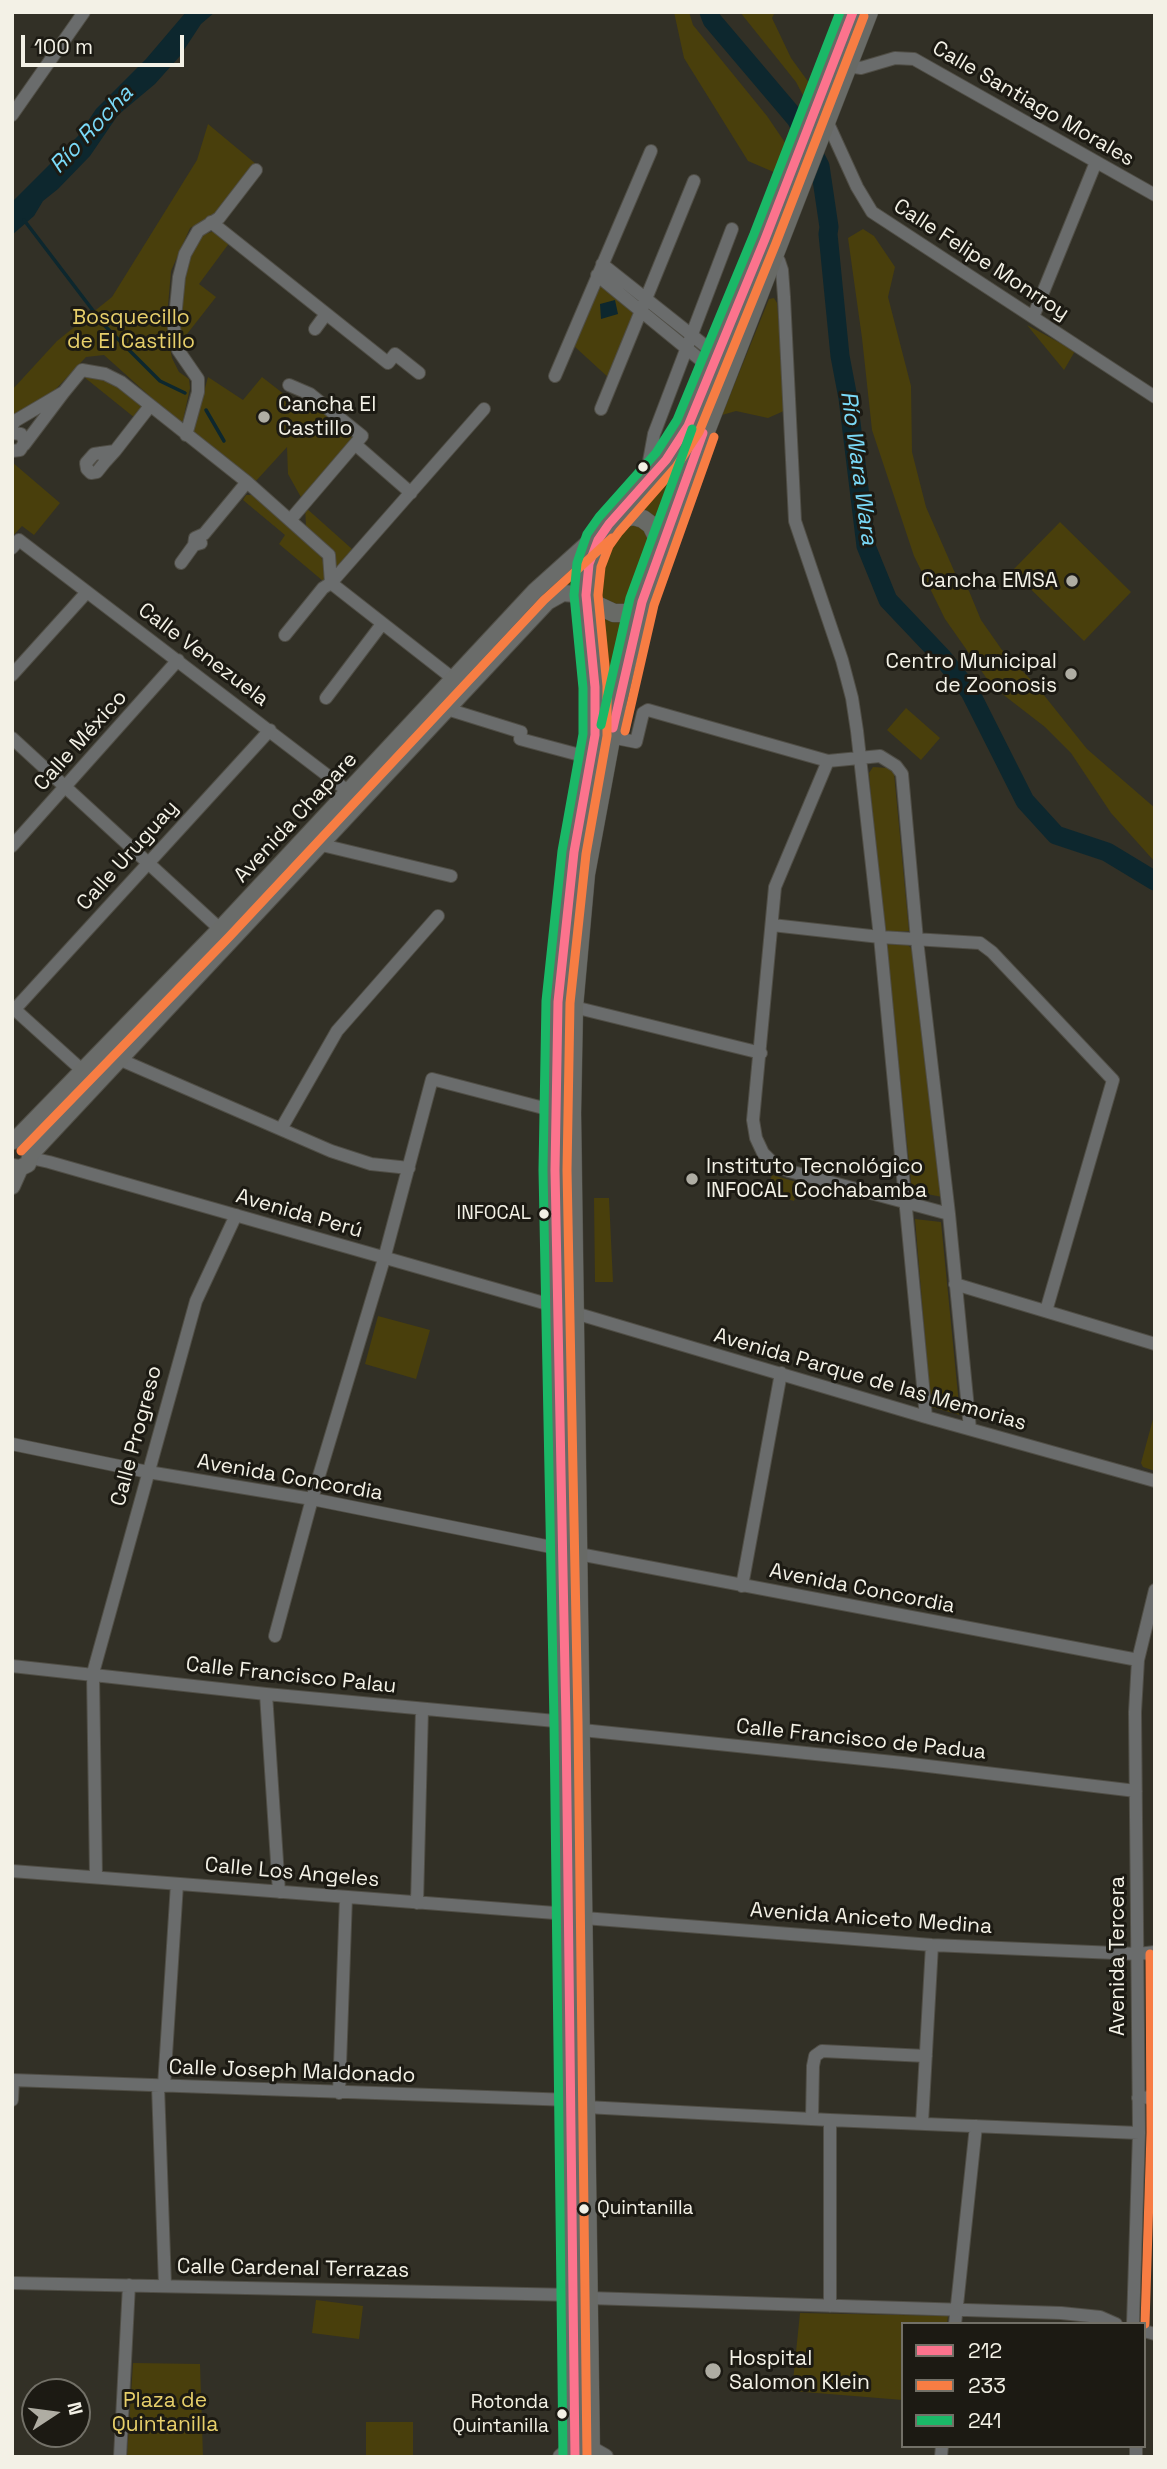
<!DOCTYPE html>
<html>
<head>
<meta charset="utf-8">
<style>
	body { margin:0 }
	#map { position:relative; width:1167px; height:2469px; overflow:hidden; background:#323026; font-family:"Space Grotesk",sans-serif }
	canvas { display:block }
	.frame { position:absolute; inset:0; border:14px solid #f3f1e6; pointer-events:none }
	.legend { position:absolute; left:901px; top:2322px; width:245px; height:126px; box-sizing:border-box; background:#1c1a13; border:2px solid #727067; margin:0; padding:9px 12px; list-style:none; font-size:21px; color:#f3f1e6 }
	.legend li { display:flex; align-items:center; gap:14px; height:35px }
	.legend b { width:35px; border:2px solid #727067 }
	.north { position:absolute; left:21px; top:2378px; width:70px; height:70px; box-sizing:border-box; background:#1c1a13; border:2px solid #727067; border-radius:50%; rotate:77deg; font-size:19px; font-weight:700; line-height:28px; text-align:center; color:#f3f1e6 }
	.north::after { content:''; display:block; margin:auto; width:24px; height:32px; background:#afada3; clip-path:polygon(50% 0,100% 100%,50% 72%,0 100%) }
	.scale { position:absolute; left:21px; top:35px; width:163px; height:32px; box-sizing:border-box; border:4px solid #f3f1e6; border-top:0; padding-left:9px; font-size:21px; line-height:24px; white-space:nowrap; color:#f3f1e6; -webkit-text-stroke:5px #1c1a13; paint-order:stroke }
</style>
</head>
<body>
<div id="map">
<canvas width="1167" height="2469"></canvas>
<div class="frame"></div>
<ul class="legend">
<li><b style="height:9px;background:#fc738d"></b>212</li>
<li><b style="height:9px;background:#f77d43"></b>233</li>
<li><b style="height:9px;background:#1ab867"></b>241</li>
</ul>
<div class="north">N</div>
<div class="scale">100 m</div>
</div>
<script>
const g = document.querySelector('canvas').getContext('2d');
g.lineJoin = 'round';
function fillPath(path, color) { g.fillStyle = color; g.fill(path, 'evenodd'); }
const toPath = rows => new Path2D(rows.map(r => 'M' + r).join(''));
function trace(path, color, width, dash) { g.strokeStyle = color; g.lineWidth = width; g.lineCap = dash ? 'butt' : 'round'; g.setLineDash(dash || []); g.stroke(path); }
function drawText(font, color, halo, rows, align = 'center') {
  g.font = font + ' "Space Grotesk",sans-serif'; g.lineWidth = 6; g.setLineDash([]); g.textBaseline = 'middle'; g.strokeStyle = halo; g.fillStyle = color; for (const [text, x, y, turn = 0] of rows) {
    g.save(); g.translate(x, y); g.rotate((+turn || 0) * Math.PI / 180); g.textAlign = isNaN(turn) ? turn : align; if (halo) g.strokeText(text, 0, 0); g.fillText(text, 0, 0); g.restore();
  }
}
const green = toPath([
	[674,12,689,12,693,25,767,116,788,147,776,173,748,161,684,58],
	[740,12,775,12,772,18,791,58,812,87,805,99,796,82],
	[208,124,256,164,220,212,190,228,171,271,167,317,169,343,172,358,179,372,189,379,190,388,182,425,104,355,86,357,55,390,12,417,12,390,57,341,112,297,197,160],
	[863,229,874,236,895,267,888,297,911,386,912,452,926,507,955,573,969,591,981,620,1002,650,1035,684,1087,749,1155,808,1155,862,1111,813,1071,753,1045,727,992,686,945,619,914,556,872,430,862,338,848,238],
	[214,231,230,242,199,284,216,297,180,343,179,301,192,248,200,236],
	[605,285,635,311,610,379,574,346,600,286],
	[774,298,777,303,786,410,768,418,736,411,722,415,769,299],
	[1027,325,1075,351,1064,370],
	[87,375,122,385,143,405,135,418,84,377],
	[208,377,243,400,262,377,298,405,306,400,312,400,352,433,349,461,316,498,302,499,288,474,287,447,255,482,193,432],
	[708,402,661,527,636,508,666,476,677,460],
	[12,462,60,503,34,535,22,526,12,537],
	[246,495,252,495,320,553,326,571,323,581,279,544,285,535,243,500],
	[305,507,352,549,339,566,336,566,328,547,306,526],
	[1060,522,1131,592,1084,641,1012,571],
	[622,523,642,527,651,545,636,595,632,601,621,608,601,601,597,587,597,573,605,546],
	[587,550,579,590,556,589,552,586],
	[594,611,605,619,628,620,609,706,605,706,601,654],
	[906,708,940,738,921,760,887,730],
	[873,767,888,768,894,773,909,931,885,932,871,796,869,773],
	[348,802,351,805,42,1133,38,1130],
	[886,944,908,945,914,951,942,1197,912,1191],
	[772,1175,800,1183,794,1201,766,1193],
	[594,1198,609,1198,613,1282,595,1282],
	[915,1219,941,1222,960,1415,931,1407],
	[378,1316,430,1330,416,1379,365,1364],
	[1155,1412,1155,1471,1143,1467,1141,1463],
	[316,2300,363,2306,359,2339,312,2333],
	[800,2313,948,2316,947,2324,903,2324,903,2400,792,2391],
	[133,2363,200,2364,203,2457,127,2457],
	[366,2422,413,2422,413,2456,366,2455]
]);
const water = toPath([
	[186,12,215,12,201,24,180,56,155,84,118,115,90,156,58,189,43,201,34,216,12,235,12,202,78,136,96,109,146,59],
	[615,300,618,314,601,319,600,304]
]);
const stream = toPath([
	[24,220,104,325,160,381,185,393],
	[206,410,224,441]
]);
const river = toPath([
	[709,12,712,20,796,119,820,166,829,227,828,234,840,356,848,398,866,546,888,600,942,657,970,692,1025,801,1056,835,1107,852,1155,881]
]);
const minor = toPath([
	[848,66,861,68,895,58,914,59,1155,195],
	[12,115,84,12],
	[826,119,857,187,872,212,1155,397],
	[211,222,388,363,395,354,419,373],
	[774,256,779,261,782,270,784,297,795,521,842,660,852,698,857,731,880,937,926,1417],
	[602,264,718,356],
	[597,275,713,370],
	[1033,317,1096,162],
	[315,329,326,314],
	[555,376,651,151],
	[289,385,310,394,362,436,291,519],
	[64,392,82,370,105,374,121,382,247,482,329,555,331,583,460,684],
	[601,409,694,181],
	[12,426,15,421,64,392,24,445],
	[12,433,21,434,25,442,20,450,12,451],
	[186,435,198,392,198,379,178,350,174,328,179,277,185,254,198,231,219,218,256,170],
	[356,445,411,493],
	[115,451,150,406],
	[100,453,105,457,105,462,97,472,91,473,87,469,86,463,94,454,115,451,105,462],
	[645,483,654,434,732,229],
	[194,545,195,538,204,534,247,482],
	[12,548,19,540,353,795],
	[181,563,194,545,201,543],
	[285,635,323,588,331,583,484,409],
	[12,675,87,592],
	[326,698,382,624],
	[447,709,521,732,520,739,591,758],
	[611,737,636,742,643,713,648,710,828,761,880,756,896,766,902,774,917,940,949,1214,970,1429],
	[12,738,220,929],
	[828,761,775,887,753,1120,756,1138,763,1153,775,1165,789,1171,949,1214],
	[322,845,451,876],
	[12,846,178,660],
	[772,925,880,937,980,943,992,952,1113,1080,1046,1311],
	[12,1007,83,1071],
	[574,1007,761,1053],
	[15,1009,270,730],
	[121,1060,331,1151,371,1164,409,1168],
	[281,1129,337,1031,438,916],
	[31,1158,49,1162,558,1307],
	[955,1284,1155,1344],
	[575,1313,926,1417,1155,1481],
	[12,1444,148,1472,312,1499,561,1549],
	[579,1554,1138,1660],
	[742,1586,781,1373],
	[275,1636,312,1499,384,1259,432,1079,555,1111],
	[12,1666,266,1694,566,1722],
	[266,1694,279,1892],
	[582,1730,903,1763,1136,1791],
	[12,1871,568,1914],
	[96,1877,93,1673,196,1301,236,1215],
	[417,1903,422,1709],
	[584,1918,932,1945,1138,1954,1155,1952],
	[12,2080,571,2100],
	[158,2086,165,2285],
	[164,2086,177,1884],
	[339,2093,346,1897],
	[1138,2098,1155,2097],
	[12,2100,13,2080],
	[586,2107,830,2120,1139,2133],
	[812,2119,813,2066,815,2056,822,2051,926,2056],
	[922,2123,932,1945],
	[12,2283,573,2295],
	[589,2298,1061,2313,1100,2317,1116,2324],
	[830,2306,830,2120],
	[955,2324,976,2126],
	[1133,2324,1139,2133,1135,1712,1138,1660,1155,1590],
	[1144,2331,1155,2334],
	[120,2457,129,2285],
	[941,2457,942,2446],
	[1136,2457,1136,2446]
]);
const major = toPath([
	[14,1141,220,929,535,591,605,528],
	[31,1154,547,602,563,593,586,595],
	[12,1167,20,1168,28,1164,31,1154,27,1145],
	[12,1186,20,1168],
	[561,2457,569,2451,583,2448,591,2449,605,2457]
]);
const highway = toPath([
	[613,521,633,516,643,519,651,525,656,535,659,552],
	[586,600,614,613,627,613,642,602],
	[575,2457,566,1722,555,1170,558,1002,574,852,595,735,595,687,586,595,589,564,598,540,609,524,666,460,688,426,765,239,853,12],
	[591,2457,572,1113,574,1007,586,874,619,696,642,602,659,552,869,12]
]);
const bus1 = toPath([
	[613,728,642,602,703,433],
	[575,2457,566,1722,555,1170,558,1002,574,852,595,735,595,687,586,595,589,564,598,540,609,524,666,460,688,426,765,239,853,12]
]);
const bus2 = toPath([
	[625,731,654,605,714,437],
	[21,1151,229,937,544,600,612,538],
	[1145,2324,1151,2133,1150,1954],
	[587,2457,578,1722,567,1170,570,1003,586,854,607,736,607,686,598,595,601,567,609,546,619,532,676,467,699,432,776,243,864,16]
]);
const bus3 = toPath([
	[601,725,630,598,692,429],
	[563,2457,554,1722,543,1170,546,1001,562,851,583,734,583,688,574,595,577,563,587,534,599,517,656,453,677,420,754,234,840,12]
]);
const markers = [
	[264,417,7,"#afada3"],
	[643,467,6,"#f3f1e6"],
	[1072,581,7,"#afada3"],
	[1071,674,7,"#afada3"],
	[692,1179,7,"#afada3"],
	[544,1214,6,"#f3f1e6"],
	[584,2209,6,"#f3f1e6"],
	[713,2371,9,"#afada3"],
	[562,2414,6,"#f3f1e6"]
];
const busNames = [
	["INFOCAL",531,1214],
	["Quintanilla",597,2209,"left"],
	["Rotonda",549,2403],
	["Quintanilla",549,2427]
];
const streetNames = [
	["Calle Santiago Morales",1033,104,30],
	["Calle Felipe Monrroy",981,260,33],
	["Calle Venezuela",203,655,37],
	["Calle México",81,741,-48],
	["Avenida Chapare",296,818,-47],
	["Calle Uruguay",128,856,-48],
	["Avenida Perú",299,1214,16],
	["Avenida Parque de las Memorias",870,1380,16],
	["Calle Progreso",137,1436,-75],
	["Avenida Concordia",290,1478,10],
	["Avenida Concordia",862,1589,11],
	["Calle Francisco Palau",291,1676,6],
	["Calle Francisco de Padua",861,1740,6],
	["Calle Los Angeles",292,1873,5],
	["Avenida Aniceto Medina",871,1919,4],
	["Avenida Tercera",1118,1956,-90],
	["Calle Joseph Maldonado",292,2072,2],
	["Calle Cardenal Terrazas",293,2269,1]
];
const parkNames = [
	["Bosquecillo",131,318],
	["de El Castillo",131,342],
	["Plaza de",165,2401],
	["Quintanilla",165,2425]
];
const poiNames = [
	["Cancha El",278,405],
	["Castillo",278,429],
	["Cancha EMSA",1058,581,"right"],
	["Centro Municipal",1057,662,"right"],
	["de Zoonosis",1057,686,"right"],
	["Instituto Tecnológico",706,1167],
	["INFOCAL Cochabamba",706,1191],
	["Hospital",729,2359],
	["Salomon Klein",729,2383]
];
const waterNames = [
	["Río Rocha",92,130,-47],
	["Río Wara Wara",858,468,82]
];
fillPath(green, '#493f0c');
fillPath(water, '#0d272e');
trace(stream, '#0d272e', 3.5);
trace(river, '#0d272e', 19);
trace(minor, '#504e46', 14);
trace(major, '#504e46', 18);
trace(highway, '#504e46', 19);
trace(minor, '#6a6c6c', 12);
trace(major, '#6a6c6a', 16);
trace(highway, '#686a66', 18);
trace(bus1, '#fc738d', 9);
trace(bus2, '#f77d43', 9);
trace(bus3, '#1ab867', 9);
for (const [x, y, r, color] of markers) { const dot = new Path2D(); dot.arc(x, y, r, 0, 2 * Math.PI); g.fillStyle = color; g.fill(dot); trace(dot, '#1c1a13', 2.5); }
drawText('19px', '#f3f1e6', '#1c1a13', busNames, 'right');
drawText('21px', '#f3f1e6', '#1c1a13', streetNames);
drawText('21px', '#e7cf6a', '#1c1a13', parkNames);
drawText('21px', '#f3f1e6', '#1c1a13', poiNames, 'left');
drawText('italic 23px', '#7ad9f7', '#1c1a13', waterNames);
</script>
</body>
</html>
